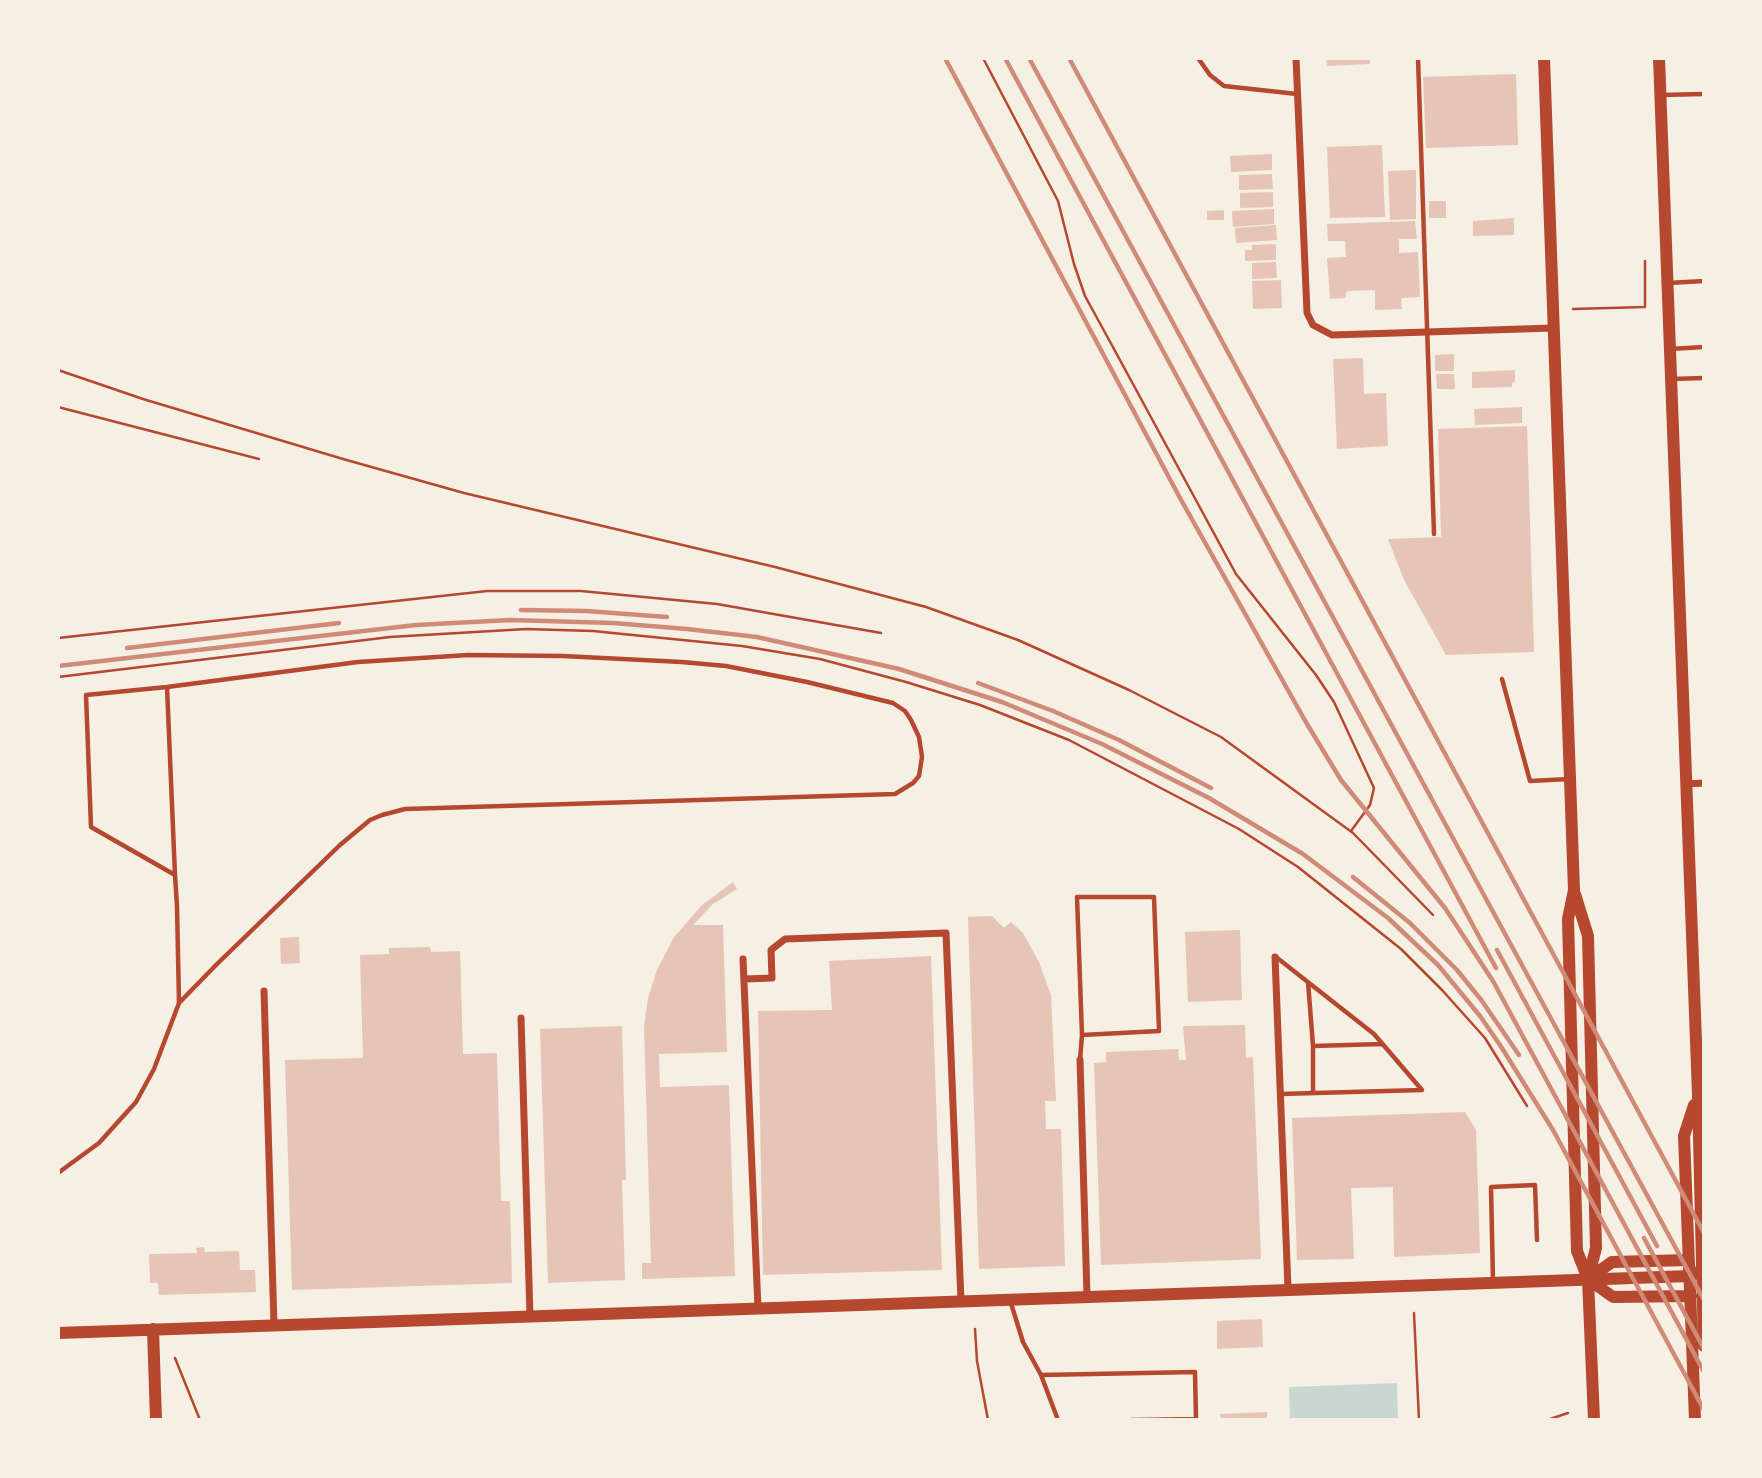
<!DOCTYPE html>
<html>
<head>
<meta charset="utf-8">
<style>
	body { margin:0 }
	#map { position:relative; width:1762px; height:1478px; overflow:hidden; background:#f6efe4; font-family:"Alegreya Sans",sans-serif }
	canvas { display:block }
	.frame { position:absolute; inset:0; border:60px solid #f6efe4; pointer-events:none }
</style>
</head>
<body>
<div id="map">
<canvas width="1762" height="1478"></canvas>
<div class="frame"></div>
</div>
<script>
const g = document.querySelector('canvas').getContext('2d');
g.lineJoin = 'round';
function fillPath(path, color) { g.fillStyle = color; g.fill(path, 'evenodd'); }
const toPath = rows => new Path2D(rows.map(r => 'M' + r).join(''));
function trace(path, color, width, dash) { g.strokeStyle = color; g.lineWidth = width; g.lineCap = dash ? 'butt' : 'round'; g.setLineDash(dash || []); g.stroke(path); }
const water = toPath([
	[1397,1383,1398,1419,1290,1420,1289,1387]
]);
const building = toPath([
	[1326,58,1370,58,1370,64,1327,66],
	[1516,74,1518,145,1426,148,1423,77],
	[1382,145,1385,217,1330,218,1327,147],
	[1272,154,1272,170,1231,172,1230,156],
	[1416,170,1416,219,1390,220,1388,171],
	[1272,174,1273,189,1239,190,1239,175],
	[1273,192,1273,207,1240,208,1240,193],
	[1429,201,1446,201,1446,218,1429,218],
	[1274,209,1274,224,1233,227,1232,211],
	[1224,210,1224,220,1207,220,1207,211],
	[1514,218,1514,235,1473,236,1473,221],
	[1415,221,1417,239,1399,239,1399,253,1418,252,1420,297,1401,298,1402,309,1375,310,1375,290,1347,291,1345,298,1330,299,1327,258,1346,257,1345,241,1328,241,1327,224],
	[1276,225,1277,240,1236,243,1235,228],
	[1276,244,1276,260,1245,261,1245,250,1252,250,1252,245],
	[1276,262,1277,278,1252,279,1252,263],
	[1281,280,1282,308,1253,309,1252,281],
	[1454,354,1454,371,1435,371,1435,355],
	[1363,358,1364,394,1386,393,1388,446,1337,449,1333,359],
	[1515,370,1515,382,1512,383,1512,387,1472,388,1472,372],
	[1436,374,1454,374,1455,389,1437,389],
	[1522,407,1522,423,1475,425,1474,409],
	[1527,426,1534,652,1446,655,1404,580,1388,539,1441,537,1438,429],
	[733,882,737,889,713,904,693,925,723,925,727,1052,659,1054,660,1087,729,1085,735,1276,642,1279,642,1263,651,1263,644,1027,648,998,657,970,674,937,702,905],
	[992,916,1004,928,1011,922,1023,933,1039,962,1051,995,1056,1101,1045,1101,1046,1129,1061,1129,1065,1266,979,1269,968,917],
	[1240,930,1242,1000,1188,1002,1185,932],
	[299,937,300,963,281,964,280,938],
	[430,947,431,952,460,951,463,1054,497,1053,501,1201,510,1201,512,1283,292,1290,285,1060,363,1058,360,955,389,954,389,948],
	[931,956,942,1270,763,1275,758,1011,832,1010,829,961],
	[1245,1025,1246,1058,1253,1057,1261,1259,1101,1265,1094,1063,1106,1062,1106,1052,1178,1049,1179,1060,1186,1060,1183,1026],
	[622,1026,626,1180,622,1180,625,1280,548,1283,540,1029],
	[1465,1112,1476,1130,1480,1253,1394,1257,1393,1187,1351,1188,1354,1259,1297,1260,1292,1118],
	[204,1247,205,1252,239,1251,240,1270,255,1270,256,1292,159,1295,158,1283,150,1283,149,1254,197,1253,196,1248],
	[1262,1319,1263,1347,1217,1349,1217,1321],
	[1267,1412,1267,1420,1221,1420,1220,1414]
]);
const path = toPath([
	[983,58,1058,201,1074,264,1085,296,1114,349,1236,574,1316,675,1334,702,1374,788,1370,805,1351,831],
	[1573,309,1645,307,1645,261],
	[58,370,143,399,343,459,464,493,775,567,926,607,1018,640,1129,690,1221,737,1353,833,1433,915],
	[58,407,259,459],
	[58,638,487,591,581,591,717,604,881,633],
	[58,677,390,637,526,629,593,631,742,646,820,659,906,682,980,705,1069,740,1239,829,1298,867,1401,949,1442,990,1485,1038,1527,1106],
	[1414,1313,1419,1420],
	[975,1329,977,1361,988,1420],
	[175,1358,200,1420],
	[1547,1420,1568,1413]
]);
const service = toPath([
	[1198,58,1210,75,1224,86,1297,94],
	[1418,58,1434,534],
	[1661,95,1704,94],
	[1668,283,1704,281],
	[1670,349,1704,347],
	[1672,379,1704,378],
	[1502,679,1530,781,1569,779],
	[167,687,358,662,468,655,563,656,682,662,726,666,807,682,893,703,905,711,911,720,919,737,922,757,919,776,913,783,895,794,405,809,382,815,370,820,340,845,216,965,179,1003],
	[1276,957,1374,1034,1422,1090,1280,1094],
	[1308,982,1313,1046,1313,1093],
	[1313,1046,1382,1044],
	[1080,1060,1082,1035,1077,897,1154,897,1159,1031,1082,1035],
	[58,1173,99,1143,136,1102,154,1069,179,1003,177,906,175,875,167,687,86,695,91,827,175,875],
	[1493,1281,1491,1187,1535,1185,1537,1240],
	[1010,1300,1023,1342,1041,1375,1195,1372,1196,1419,1131,1420],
	[1041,1375,1058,1420]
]);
const minor = toPath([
	[1296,58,1307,313,1313,325,1332,335,1554,328],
	[1686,784,1704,783],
	[1275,957,1288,1289],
	[743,959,758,1308],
	[744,979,772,978,771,950,785,939,946,933,961,1301],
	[264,991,274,1325],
	[521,1018,530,1316],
	[1080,1060,1087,1296]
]);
const tertiary = toPath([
	[1544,58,1574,890,1568,919,1577,1251,1588,1279],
	[1575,894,1588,936,1596,1248,1588,1279,1594,1420]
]);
const secondary = toPath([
	[1659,58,1698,1094,1704,1346],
	[1694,1105,1684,1136,1695,1420],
	[1588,1279,1613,1297,1691,1296],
	[1588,1279,1612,1262,1689,1260],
	[153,1329,156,1420],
	[58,1333,1690,1276,1704,1269]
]);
const rail = toPath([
	[945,58,1180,498,1307,724,1341,780,1445,908,1493,981,1704,1372],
	[1005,58,1496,968],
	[1029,58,1704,1300],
	[1069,58,1704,1233],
	[521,610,586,611,667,617],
	[127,648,339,623],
	[58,666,416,625,510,620,613,623,687,629,757,637,899,669,1002,702,1102,744,1209,798,1303,854,1388,918,1438,965,1480,1016,1500,1045,1553,1130,1704,1410],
	[978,683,1053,711,1119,740,1211,788],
	[1353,877,1410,923,1457,970,1482,1001,1519,1055],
	[1497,950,1657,1246],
	[1644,1238,1704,1349]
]);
fillPath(water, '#c9d6d2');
fillPath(building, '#e6c5b7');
trace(path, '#b5482f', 2.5);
trace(service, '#b5482f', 4.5);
trace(minor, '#b5482f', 7);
trace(tertiary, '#b5482f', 12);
trace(secondary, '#b5482f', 12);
trace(rail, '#cf8b77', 4.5);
</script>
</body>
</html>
